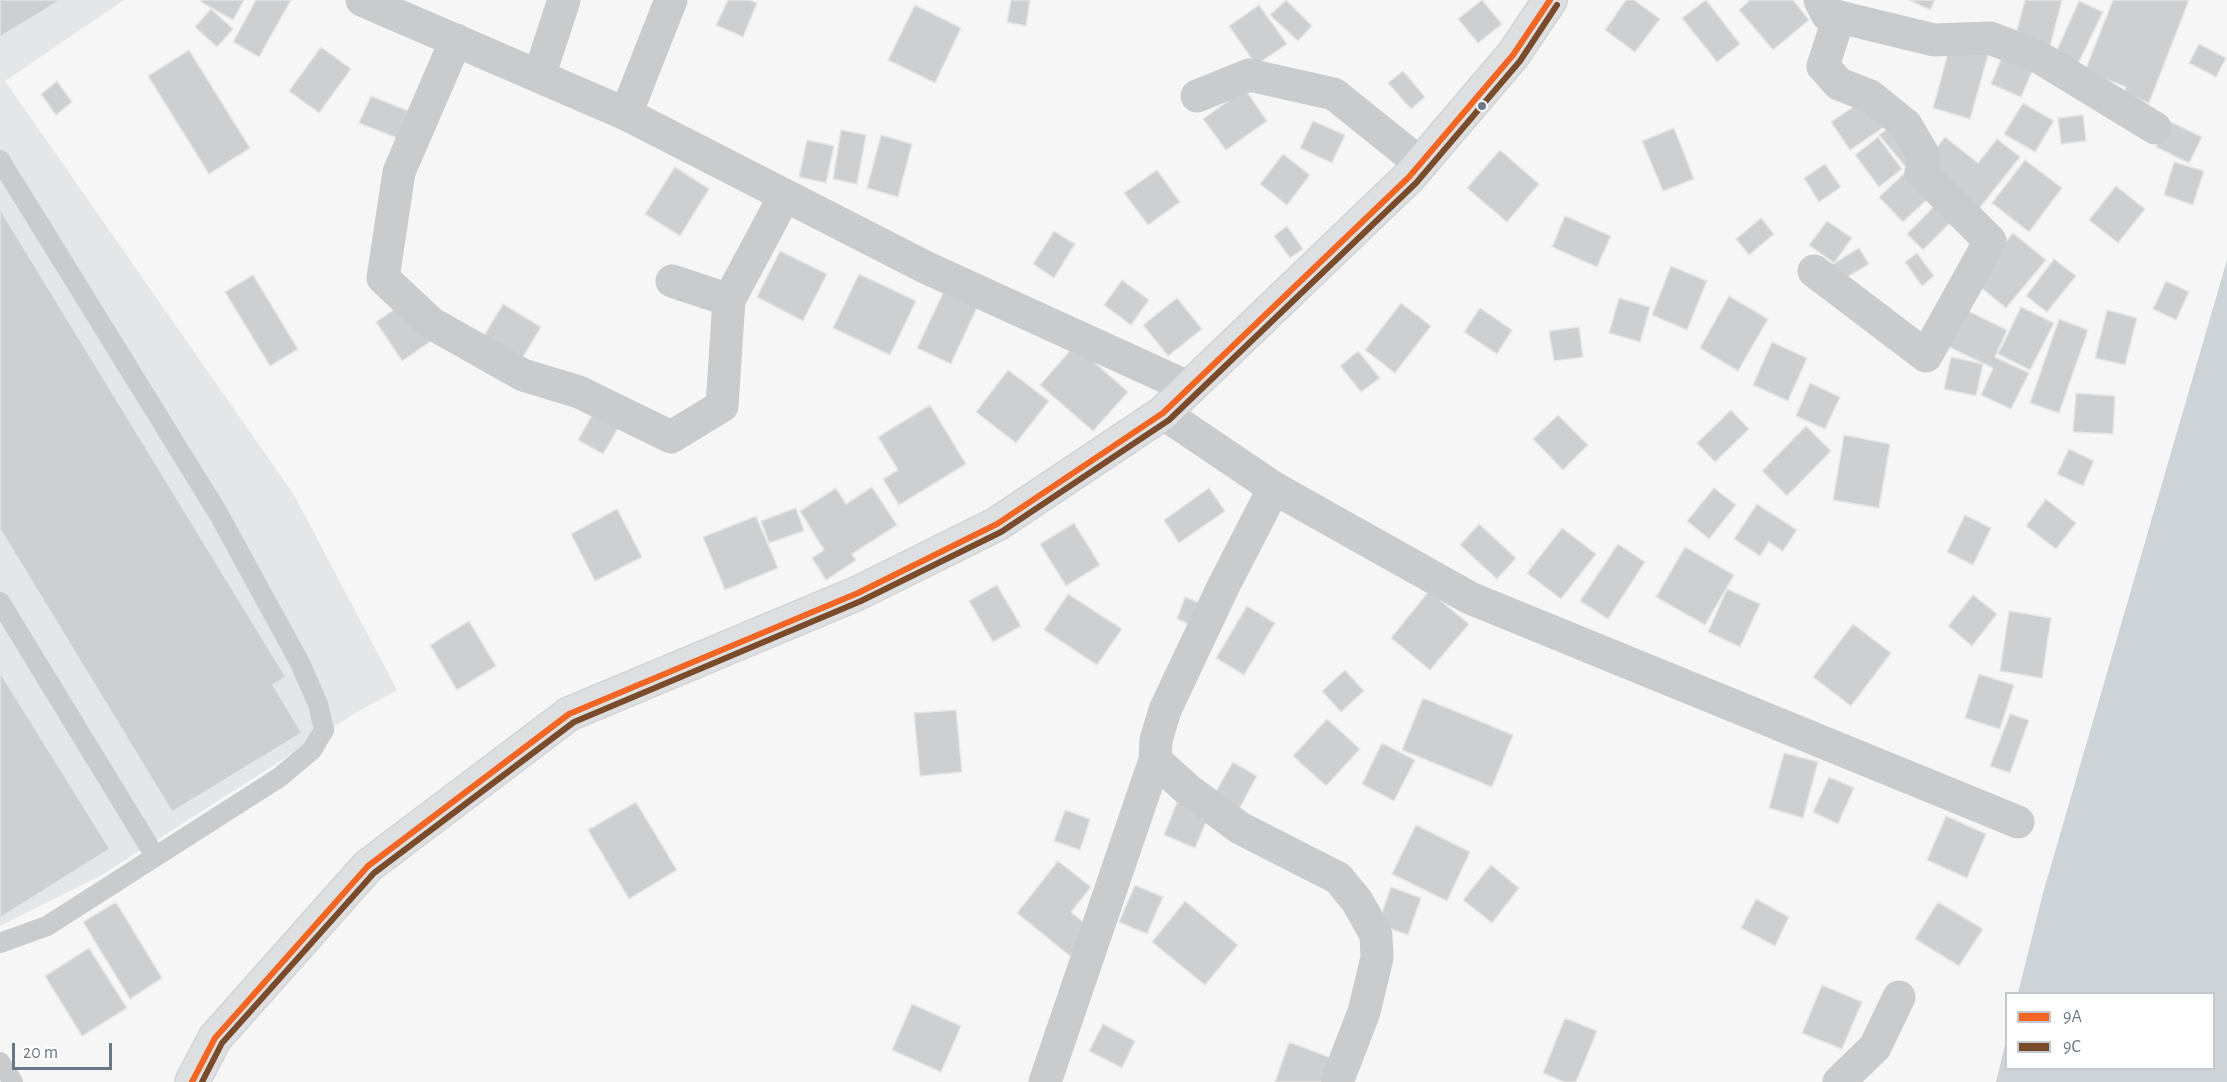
<!DOCTYPE html>
<html>
<head>
<meta charset="utf-8">
<style>
	body { margin:0 }
	#map { position:relative; width:2227px; height:1082px; overflow:hidden; background:#f6f6f6; font-family:"Alegreya Sans",sans-serif }
	canvas { display:block }
	.legend { position:absolute; left:2005px; top:992px; width:210px; height:78px; box-sizing:border-box; background:#fff; border:2px solid #c3c9ce; margin:0; padding:8px 10px; list-style:none; font-size:18px; color:#697884 }
	.legend li { display:flex; align-items:center; gap:12px; height:30px }
	.legend b { width:30px; border:2px solid #c3c9ce }
	.scale { position:absolute; left:12px; top:1043px; width:100px; height:27px; box-sizing:border-box; border:3px solid #697884; border-top:0; padding-left:8px; font-size:18px; line-height:21px; white-space:nowrap; color:#697884; -webkit-text-stroke:4px #fff; paint-order:stroke }
</style>
</head>
<body>
<div id="map">
<canvas width="2227" height="1082"></canvas>
<ul class="legend">
<li><b style="height:8px;background:#f26522"></b>9A</li>
<li><b style="height:8px;background:#7a4b2a"></b>9C</li>
</ul>
<div class="scale">20 m</div>
</div>
<script>
const g = document.querySelector('canvas').getContext('2d');
g.lineJoin = 'round';
function fillPath(path, color) { g.fillStyle = color; g.fill(path, 'evenodd'); }
const toPath = rows => new Path2D(rows.map(r => 'M' + r).join(''));
function trace(path, color, width, dash) { g.strokeStyle = color; g.lineWidth = width; g.lineCap = dash ? 'butt' : 'round'; g.setLineDash(dash || []); g.stroke(path); }
const built = toPath([
	[0,0,124,0,5,81,294,495,397,690,357,712,100,876,0,926]
]);
const water = toPath([
	[2227,260,2227,1082,1996,1082,2006,1041,2006,1068,2214,1068,2214,994,2018,993,2043,893]
]);
const building = toPath([
	[0,0,61,0,0,37,0,0],
	[202,0,244,0,233,20,201,2,202,0],
	[256,0,291,0,259,57,233,42,256,0],
	[728,0,750,0,757,3,743,37,716,25,728,0],
	[1011,0,1030,0,1026,26,1007,22,1011,0],
	[1286,0,1312,26,1298,41,1270,15,1286,0],
	[1482,0,1502,24,1478,43,1458,19,1482,0],
	[1626,0,1634,0,1660,19,1635,52,1605,30,1626,0],
	[1706,0,1740,44,1717,62,1682,18,1706,0],
	[1750,0,1793,0,1809,20,1773,50,1739,10,1750,0],
	[1909,0,1935,0,1930,10,1909,0],
	[2025,0,2062,0,2048,54,2013,45,2025,0],
	[2113,0,2189,0,2149,103,2124,93,2126,87,2085,71,2113,0],
	[2079,1,2103,12,2075,70,2053,59,2079,1],
	[915,5,961,28,935,83,888,60,915,5],
	[1259,5,1287,44,1256,65,1229,26,1259,5],
	[211,9,233,29,217,47,195,27,211,9],
	[1951,42,1989,52,1970,119,1933,108,1951,42],
	[2199,44,2226,58,2216,77,2189,63,2199,44],
	[321,47,351,69,319,113,289,91,321,47],
	[2006,47,2037,60,2021,97,1991,84,2006,47],
	[189,50,250,148,209,174,148,76,189,50],
	[1403,71,1425,97,1411,109,1388,83,1403,71],
	[57,81,72,102,56,115,41,94,57,81],
	[1245,89,1267,121,1226,150,1203,119,1245,89],
	[371,96,408,111,397,138,359,123,371,96],
	[1865,99,1884,127,1850,150,1831,122,1865,99],
	[2023,103,2054,121,2035,152,2004,134,2023,103],
	[2083,115,2086,141,2061,144,2058,118,2083,115],
	[1313,121,1345,135,1332,163,1300,148,1313,121],
	[2169,121,2202,137,2189,163,2156,147,2169,121],
	[1895,123,1920,154,1905,166,1879,135,1895,123],
	[1674,128,1694,179,1663,191,1642,141,1674,128],
	[841,130,866,135,857,184,833,179,841,130],
	[881,135,912,144,898,197,867,188,881,135],
	[1878,137,1902,169,1879,187,1855,155,1878,137],
	[1945,137,1978,163,1997,139,2020,157,1978,210,1922,166,1945,137],
	[807,140,834,146,826,183,799,177,807,140],
	[1500,150,1539,184,1507,222,1467,188,1500,150],
	[1283,154,1310,175,1287,205,1260,184,1283,154],
	[2025,160,2062,188,2029,232,1992,203,2025,160],
	[2174,162,2204,171,2193,205,2164,195,2174,162],
	[1825,164,1841,187,1819,202,1804,178,1825,164],
	[675,167,709,189,680,236,645,214,675,167],
	[1910,168,1934,193,1903,222,1879,197,1910,168],
	[1157,170,1180,202,1148,225,1124,193,1157,170],
	[2116,186,2145,209,2118,243,2089,220,2116,186],
	[1940,200,1957,216,1923,250,1907,234,1940,200],
	[0,209,286,677,273,685,302,733,172,812,0,529,0,209],
	[1565,216,1611,236,1597,267,1552,247,1565,216],
	[1761,218,1774,234,1749,255,1736,239,1761,218],
	[1827,221,1852,238,1834,263,1809,245,1827,221],
	[1287,226,1303,249,1290,258,1274,236,1287,226],
	[1054,231,1075,244,1054,278,1033,264,1054,231],
	[2013,233,2046,260,2006,308,1973,281,2013,233],
	[1859,248,1869,264,1841,281,1831,265,1859,248],
	[780,251,827,274,803,321,757,297,780,251],
	[1917,253,1934,276,1922,286,1905,262,1917,253],
	[2054,259,2076,276,2047,312,2026,296,2054,259],
	[1671,266,1707,281,1687,330,1652,315,1671,266],
	[859,274,916,301,890,355,833,328,859,274],
	[253,275,298,349,270,366,225,292,253,275],
	[1122,280,1149,300,1131,325,1104,305,1122,280],
	[2166,281,2189,292,2176,320,2153,309,2166,281],
	[945,289,978,305,951,364,917,348,945,289],
	[1729,296,1768,319,1738,371,1700,348,1729,296],
	[1177,298,1202,329,1168,356,1143,325,1177,298],
	[1619,298,1650,307,1640,342,1609,333,1619,298],
	[405,302,431,341,402,361,376,322,405,302],
	[1401,303,1431,326,1395,373,1365,350,1401,303],
	[503,304,541,327,517,367,479,344,503,304],
	[2021,307,2054,323,2030,370,1998,354,2021,307],
	[1480,308,1512,330,1497,354,1464,332,1480,308],
	[1966,310,2007,330,1995,357,2029,373,2011,409,1981,395,1993,368,1949,347,1966,310],
	[2107,310,2137,318,2125,365,2095,358,2107,310],
	[2059,319,2088,330,2059,413,2030,403,2059,319],
	[1579,327,1583,357,1554,361,1549,331,1579,327],
	[1772,342,1807,358,1788,401,1753,385,1772,342],
	[1075,345,1128,392,1093,431,1040,385,1075,345],
	[1358,351,1380,378,1361,392,1340,366,1358,351],
	[1951,357,1983,364,1976,396,1944,389,1951,357],
	[1008,370,1049,401,1016,443,976,412,1008,370],
	[1810,383,1840,397,1825,429,1796,416,1810,383],
	[2076,393,2115,396,2113,434,2073,432,2076,393],
	[930,405,966,464,899,505,883,479,898,470,878,437,930,405],
	[595,410,620,425,603,454,578,440,595,410],
	[1731,410,1749,429,1715,462,1697,443,1731,410],
	[1558,415,1588,445,1563,470,1533,439,1558,415],
	[1806,426,1831,451,1787,496,1762,471,1806,426],
	[1844,435,1890,444,1879,508,1833,500,1844,435],
	[2069,449,2094,461,2083,486,2057,474,2069,449],
	[872,487,897,525,852,554,856,560,826,580,812,558,824,550,800,511,836,488,846,504,872,487],
	[1209,488,1225,511,1179,543,1164,520,1209,488],
	[1714,488,1736,505,1709,539,1687,521,1714,488],
	[2046,499,2076,523,2056,549,2026,526,2046,499],
	[1757,504,1797,530,1783,551,1769,542,1760,556,1734,539,1757,504],
	[796,508,804,531,769,543,761,521,796,508],
	[617,509,642,557,595,581,571,534,617,509],
	[1965,515,1991,528,1973,565,1947,552,1965,515],
	[756,516,778,568,725,590,703,537,756,516],
	[1074,523,1100,565,1066,586,1040,544,1074,523],
	[1479,524,1516,558,1497,579,1460,545,1479,524],
	[1562,528,1596,554,1561,599,1527,573,1562,528],
	[1618,544,1645,562,1608,619,1580,601,1618,544],
	[1685,547,1734,575,1705,625,1656,597,1685,547],
	[997,585,1021,626,993,642,969,601,997,585],
	[1727,589,1760,604,1740,647,1708,632,1727,589],
	[1429,591,1469,624,1430,670,1391,638,1429,591],
	[1068,594,1122,629,1097,665,1044,630,1068,594],
	[1973,595,1997,614,1972,646,1948,626,1973,595],
	[1185,597,1209,607,1200,629,1177,619,1185,597],
	[1247,606,1275,623,1244,675,1216,658,1247,606],
	[2009,611,2051,618,2042,678,2000,671,2009,611],
	[469,621,496,666,457,690,430,645,469,621],
	[1853,624,1891,653,1851,706,1813,677,1853,624],
	[1345,670,1364,691,1341,712,1322,691,1345,670],
	[0,672,110,849,0,918,0,672],
	[1979,674,2014,685,2000,729,1965,718,1979,674],
	[1423,698,1513,735,1492,787,1402,750,1423,698],
	[956,710,962,772,920,776,914,713,956,710],
	[2010,714,2029,720,2010,773,1990,766,2010,714],
	[1327,719,1360,749,1326,786,1293,756,1327,719],
	[1382,743,1415,760,1394,801,1362,784,1382,743],
	[1784,753,1818,762,1803,818,1769,808,1784,753],
	[1233,762,1257,776,1239,809,1214,795,1233,762],
	[1829,777,1854,788,1838,824,1813,812,1829,777],
	[636,802,677,870,629,899,588,830,636,802],
	[1177,802,1209,815,1195,848,1164,835,1177,802],
	[1065,810,1090,819,1080,850,1054,841,1065,810],
	[1946,816,1986,834,1967,878,1927,860,1946,816],
	[1416,825,1470,852,1447,901,1392,874,1416,825],
	[1058,861,1091,887,1071,912,1091,929,1070,956,1017,913,1058,861],
	[1491,865,1519,888,1492,923,1463,900,1491,865],
	[1135,885,1163,897,1147,934,1119,922,1135,885],
	[1391,887,1421,898,1408,935,1378,924,1391,887],
	[1756,899,1789,917,1775,946,1741,928,1756,899],
	[1185,901,1238,945,1205,985,1152,942,1185,901],
	[116,902,162,978,130,999,83,922,116,902],
	[1938,902,1983,929,1959,966,1915,939,1938,902],
	[89,948,127,1008,82,1036,45,976,89,948],
	[1822,985,1862,1002,1842,1049,1802,1033,1822,985],
	[912,1004,961,1026,941,1072,892,1050,912,1004],
	[1565,1018,1597,1031,1576,1082,1564,1082,1543,1073,1565,1018],
	[1103,1024,1135,1041,1122,1068,1089,1051,1103,1024],
	[1289,1042,1337,1060,1329,1082,1275,1082,1289,1042]
]);
const lane = toPath([
	[0,160,218,513,300,663,318,704,324,730,312,750,280,777,47,926,0,943],
	[0,602,155,856],
	[0,1062,13,1082]
]);
const street = toPath([
	[362,0,626,114,927,268,1190,388],
	[1820,0,1827,14,1934,40,1990,38,2037,56,2155,128],
	[456,40,399,172,383,278,431,323,523,375,579,392,671,437,722,406,729,300,785,195],
	[539,76,564,0],
	[1197,96,1249,75,1334,94,1421,164],
	[626,114,671,0],
	[1814,271,1926,356,1990,241,1921,172,1924,156,1906,125,1870,96,1839,84,1823,66,1839,17],
	[672,281,729,300],
	[1163,413,1274,488,1470,598,2018,822],
	[1274,488,1224,585,1165,710,1156,740,1155,760,1187,789,1240,828,1338,878,1357,901,1376,935,1377,958,1364,1012,1337,1082],
	[1045,1082,1155,760],
	[1839,1082,1875,1047,1899,997]
]);
const secondary = toPath([
	[192,1082,215,1038,368,866,569,714,858,593,997,524,1163,413,1409,177,1513,55,1550,0]
]);
const bus1 = toPath([
	[192,1082,215,1038,368,866,569,714,858,593,997,524,1163,413,1409,177,1513,55,1550,0]
]);
const bus2 = toPath([
	[202,1082,222,1043,374,873,574,722,861,601,1001,532,1169,420,1416,183,1520,61,1557,5]
]);
const markers = [
	[1482,106,5,"#697884"]
];
fillPath(built, '#e5e6e7');
fillPath(water, '#cdd3d6');
fillPath(building, '#cecfd0');
trace(building, '#e6e6e6', 1.5);
trace(secondary, '#d2d3d4', 36);
trace(lane, '#c9cbcc', 20);
trace(street, '#c9cbcc', 33);
trace(secondary, '#dedfe0', 33);
trace(bus1, '#f26522', 6);
trace(bus2, '#7a4b2a', 6);
for (const [x, y, r, color] of markers) { const dot = new Path2D(); dot.arc(x, y, r, 0, 2 * Math.PI); g.fillStyle = color; g.fill(dot); trace(dot, '#fff', 2); }
</script>
</body>
</html>
